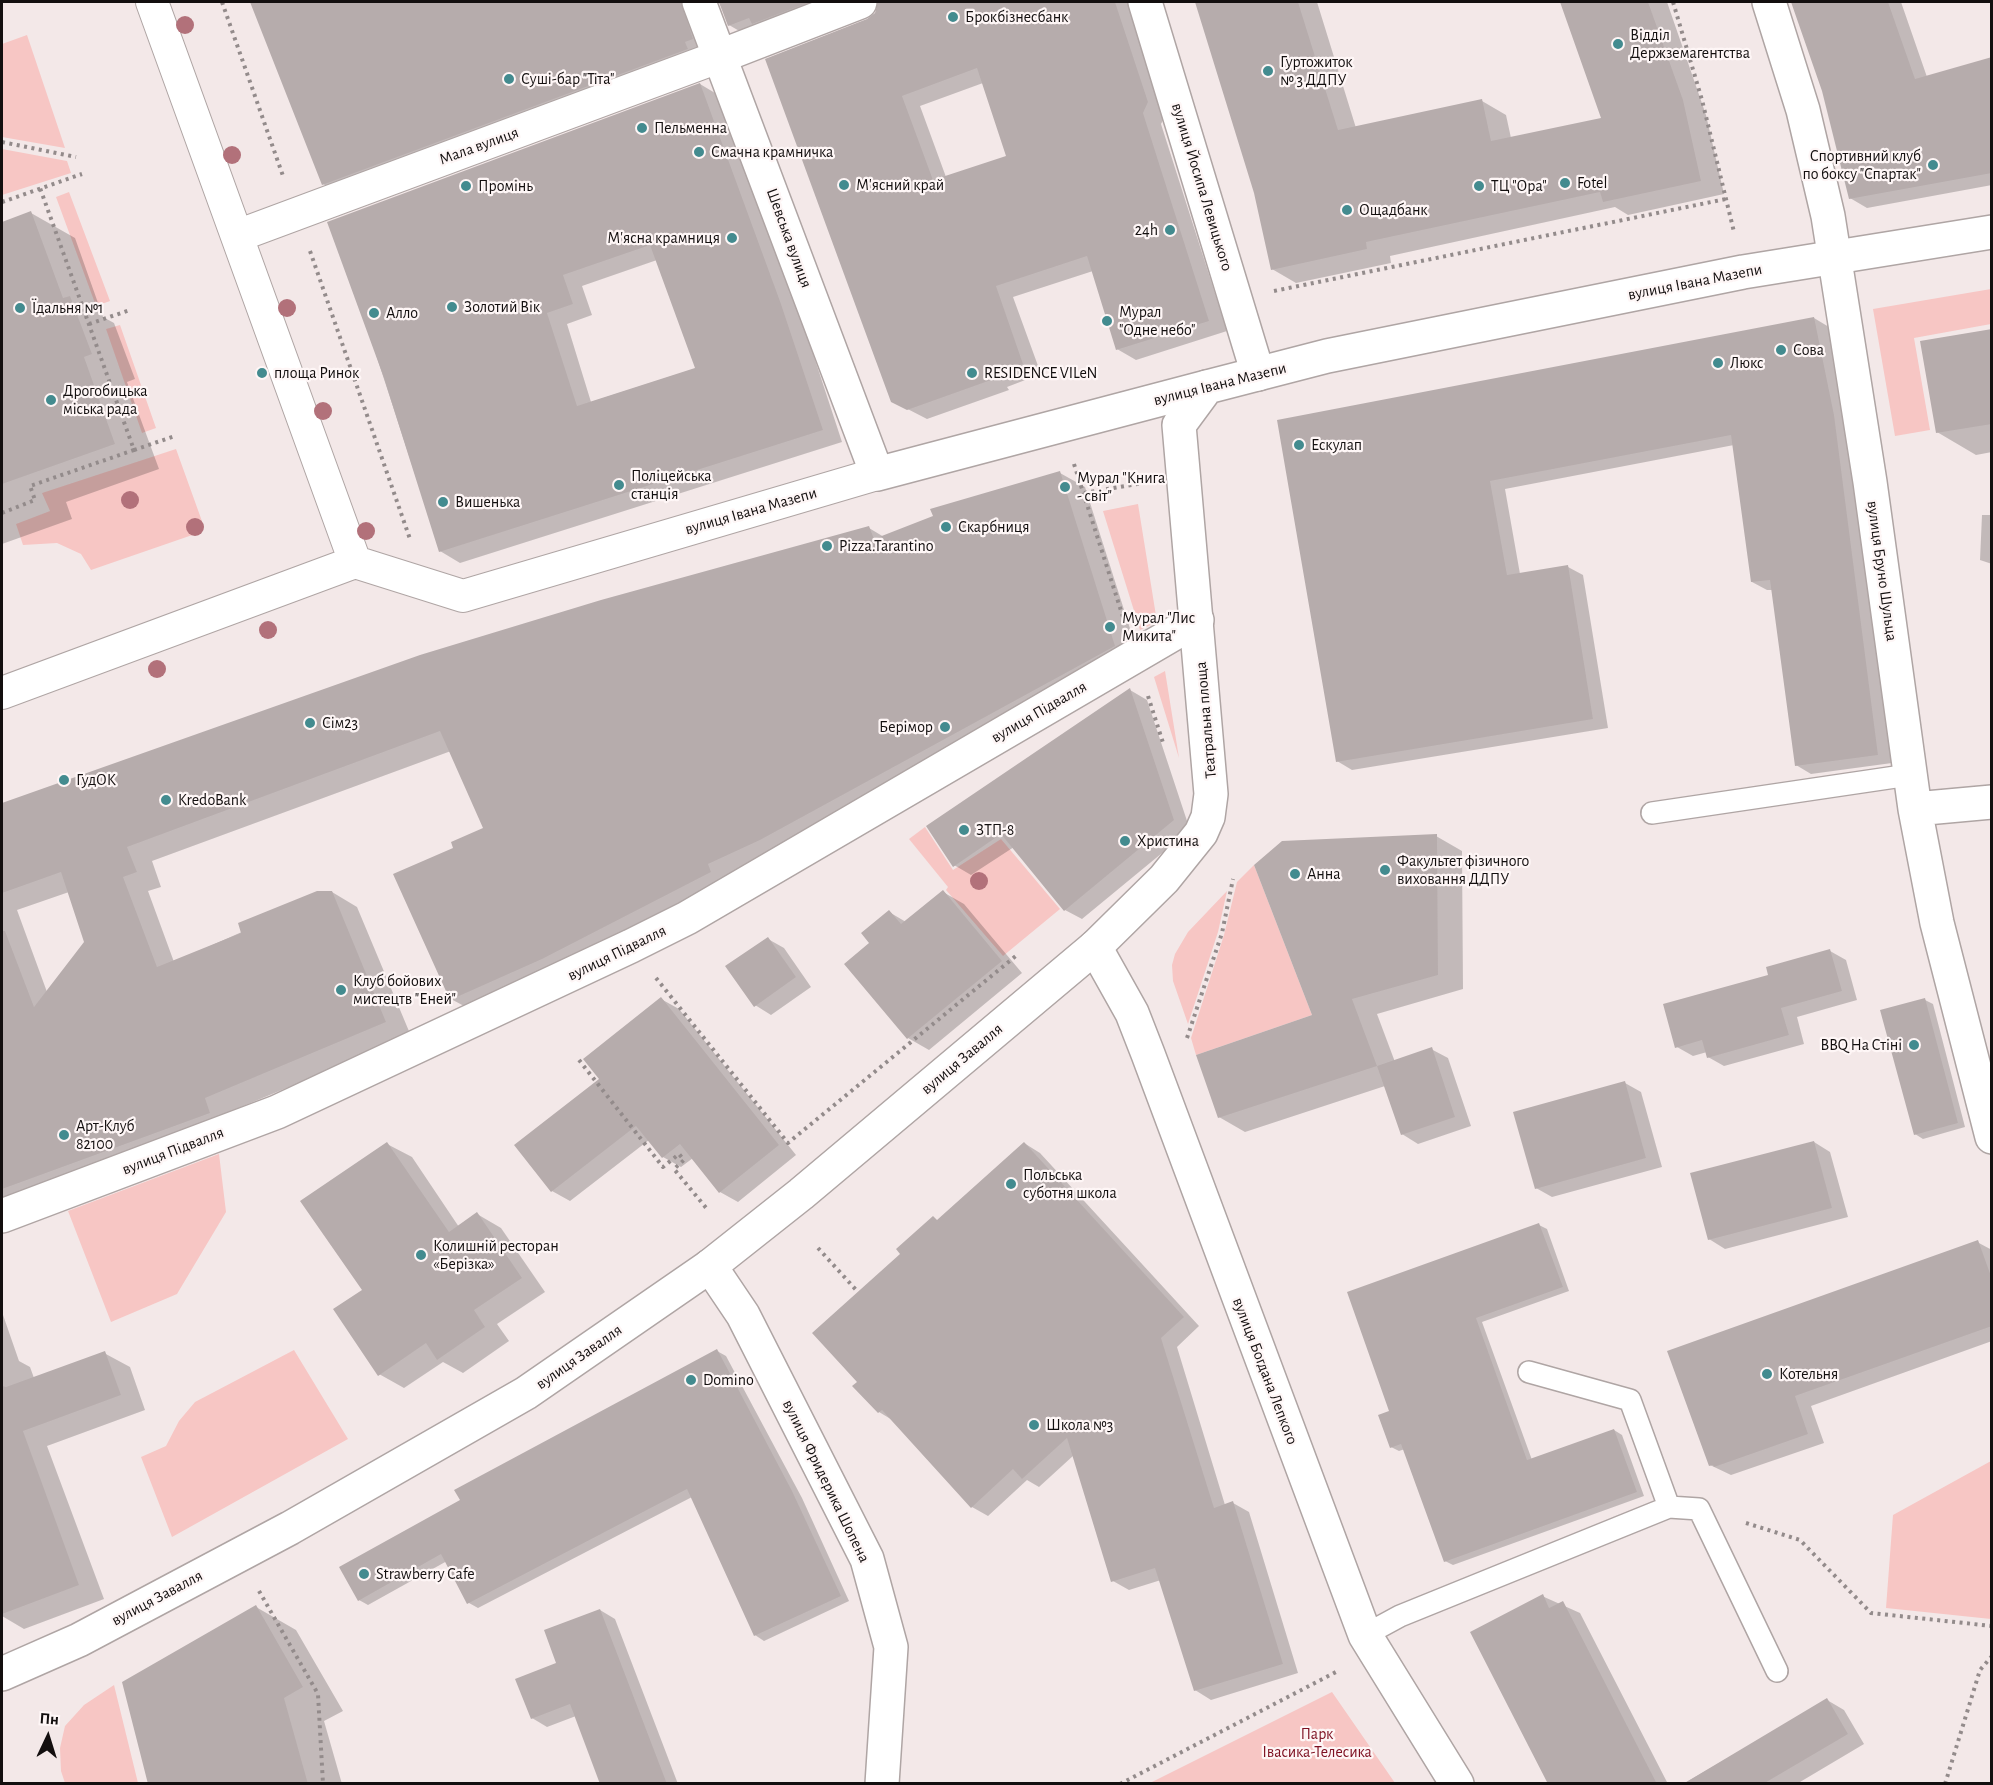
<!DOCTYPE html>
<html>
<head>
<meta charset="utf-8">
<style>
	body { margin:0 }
	#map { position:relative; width:1993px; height:1785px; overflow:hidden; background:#f3e8e8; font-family:"Alegreya Sans",sans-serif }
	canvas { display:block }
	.frame { position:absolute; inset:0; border:3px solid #130f0f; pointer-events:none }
	.north { position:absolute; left:18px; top:1707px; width:60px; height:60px; -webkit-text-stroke:4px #fef6f6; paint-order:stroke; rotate:4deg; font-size:16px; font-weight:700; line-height:24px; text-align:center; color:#130f0f }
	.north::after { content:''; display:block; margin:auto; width:21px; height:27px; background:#130f0f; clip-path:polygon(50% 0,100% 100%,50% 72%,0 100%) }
</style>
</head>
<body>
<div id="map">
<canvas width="1993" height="1785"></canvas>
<div class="frame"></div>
<div class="north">Пн</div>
</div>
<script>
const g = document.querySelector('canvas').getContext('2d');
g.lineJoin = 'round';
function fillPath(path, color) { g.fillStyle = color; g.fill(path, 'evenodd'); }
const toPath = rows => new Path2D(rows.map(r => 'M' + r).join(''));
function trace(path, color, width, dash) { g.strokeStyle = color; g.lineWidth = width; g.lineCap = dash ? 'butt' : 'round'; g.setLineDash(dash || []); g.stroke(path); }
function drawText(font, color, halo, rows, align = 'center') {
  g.font = font + ' "Alegreya Sans",sans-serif'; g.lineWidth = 4.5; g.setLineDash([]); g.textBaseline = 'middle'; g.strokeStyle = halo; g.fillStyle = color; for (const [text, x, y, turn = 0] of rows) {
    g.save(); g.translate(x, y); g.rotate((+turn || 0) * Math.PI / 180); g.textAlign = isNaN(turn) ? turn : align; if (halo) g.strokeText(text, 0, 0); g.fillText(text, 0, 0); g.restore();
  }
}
const green = toPath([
	[27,35,65,148,2,137,2,44],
	[2,149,67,161,71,173,2,195],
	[69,192,110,301,96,306,56,197],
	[1991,289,1991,324,1914,338,1930,430,1895,436,1873,309],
	[120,325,156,428,142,433,106,329],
	[176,449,203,524,201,532,91,570,81,554,57,543,23,545,16,524,50,511,42,493],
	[1138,504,1157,622,1140,630,1103,511],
	[1165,671,1179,758,1154,677],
	[925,827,953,870,1001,839,1060,909,1003,956,946,890,948,887,909,839],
	[1254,865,1312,1015,1196,1055,1191,1038,1224,935,1237,882],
	[1227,891,1218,932,1188,1024,1173,981,1172,965,1175,954,1188,932],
	[219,1154,226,1212,177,1294,111,1322,68,1211],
	[294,1350,348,1439,172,1537,141,1457,166,1446,179,1421,195,1402],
	[1991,1461,1991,1619,1886,1608,1893,1515],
	[114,1685,138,1783,65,1783,61,1771,60,1748,65,1726,84,1705],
	[1332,1692,1395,1783,1150,1783]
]);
const shadow = toPath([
	[253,2,381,2,390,26,454,2,703,2,711,50,342,195,323,184],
	[719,2,855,2,748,36,729,25],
	[879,2,1129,2,1166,114,1161,124,1227,331,1136,360,1117,349,1093,271,1013,297,1041,374,1007,387,1009,390,927,419,892,401,868,21,875,15],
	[983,83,1008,157,946,177,920,106],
	[1197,2,1317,2,1356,128,1482,101,1506,115,1511,138,1603,119,1565,12,1597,2,1667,2,1706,115,1724,194,1628,215,1615,207,1390,256,1391,263,1296,283,1272,269,1255,192],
	[1793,2,1901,2,1927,77,1992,58,1992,185,1867,208,1850,198,1824,91],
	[700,84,720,96,801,317,842,442,460,563,440,551,354,287],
	[657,260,697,368,591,402,567,324,592,315,582,286],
	[31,213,75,238,103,317,114,323,135,379,127,382,159,469,66,502,72,519,2,544,2,223],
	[1814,318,1829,327,1848,425,1892,763,1811,774,1796,765,1772,590,1767,590,1752,582,1734,445,1505,489,1520,574,1568,567,1583,575,1608,728,1352,770,1337,761,1278,422],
	[1992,330,1992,452,1976,455,1937,432],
	[1060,473,1085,487,1140,660,477,1013,451,999,455,848,485,828,451,751,152,861,161,887,148,891,174,962,332,892,357,907,411,1036,229,1112,235,1127,2,1213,2,805,420,656,869,528,884,537],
	[69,892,86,942,47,992,17,910],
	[1982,515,1992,515,1992,564,1980,560],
	[1130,690,1147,700,1190,830,1082,919,1065,910,1014,847,971,875,954,865],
	[1436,836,1462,851,1463,989,1377,1014,1395,1062,1431,1049,1448,1058,1471,1126,1418,1144,1402,1134,1385,1086,1245,1132,1219,1117,1314,1016],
	[943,892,964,904,1022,973,929,1050,908,1038,846,965,872,944,889,912,906,922],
	[768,939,784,948,811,987,771,1015,755,1005],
	[1830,951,1846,960,1857,1000,1797,1017,1804,1044,1724,1066,1708,1057,1707,1052,1693,1056,1677,1047,1770,976],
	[661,999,679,1009,796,1155,738,1202,720,1192,693,1158,681,1167,663,1157,649,1140,570,1201,552,1191,601,1079],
	[1925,1000,1933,1004,1965,1127,1923,1139,1915,1134],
	[1625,1083,1641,1092,1662,1167,1552,1197,1536,1188],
	[1814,1142,1830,1152,1848,1217,1725,1249,1709,1239],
	[1024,1143,1040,1153,1199,1326,1177,1347,1225,1505,1233,1503,1249,1512,1298,1673,1211,1700,1195,1690,1161,1580,1129,1590,1113,1581,1074,1455,1039,1487,1027,1480,988,1516,972,1507,894,1421,879,1412,859,1382,938,1221],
	[387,1144,412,1157,459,1227,477,1214,501,1228,545,1292,497,1324,509,1341,463,1373,443,1362,404,1388,379,1374,364,1291],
	[1539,1225,1547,1229,1569,1291,1482,1322,1532,1460,1614,1430,1622,1435,1644,1496,1453,1565,1445,1561,1405,1449,1399,1451,1391,1447,1391,1411],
	[1977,1242,1992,1250,1992,1341,1811,1406,1824,1443,1731,1475,1710,1465],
	[2,1312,19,1361,30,1367,34,1378,104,1353,130,1367,145,1410,47,1446,104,1599,24,1629,2,1616],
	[717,1351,726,1356,802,1498,849,1601,764,1641,755,1635,692,1497,478,1608,469,1603,447,1561,368,1605,359,1600,462,1501],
	[1542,1596,1580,1613,1668,1784,1550,1784],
	[256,1607,296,1630,343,1711,324,1721,342,1784,150,1784],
	[600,1610,615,1619,678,1784,601,1784,576,1716,547,1727,532,1718,558,1664],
	[1827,1700,1844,1710,1864,1744,1800,1782,1801,1784,1683,1784]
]);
const building = toPath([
	[250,2,681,2,693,39,685,42,688,49,322,185],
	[719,2,810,2,752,24,749,18,728,26],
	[878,2,1115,2,1148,102,1143,113,1209,321,1116,350,1087,256,996,286,1023,364,989,376,991,380,907,410,891,402,765,59,867,19,875,13],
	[977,68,1006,156,933,180,902,96],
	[1195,2,1298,2,1338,130,1482,99,1491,141,1601,118,1560,2,1648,2,1683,100,1701,181,1603,202,1600,192,1366,242,1367,249,1271,270,1254,193],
	[1791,2,1888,2,1915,79,1992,57,1992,173,1849,199,1822,91],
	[700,83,781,304,823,430,439,552,384,378,327,222],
	[650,245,695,368,577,406,547,313,573,304,563,275],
	[31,211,63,298,70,296,92,354,84,357,115,444,2,484,2,222],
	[1814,317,1834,415,1878,755,1795,766,1770,580,1751,582,1731,435,1490,481,1507,575,1568,565,1593,719,1336,762,1277,420],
	[1992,329,1992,424,1936,433,1920,341],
	[1060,471,1115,646,760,840,708,864,711,872,542,959,450,1000,393,874,453,848,451,842,483,828,440,731,127,847,137,872,123,877,157,967,241,933,238,923,317,891,332,891,386,1022,205,1098,210,1113,2,1189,2,931,5,931,34,1007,84,942,61,872,2,893,2,803,420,655,601,600,869,526,874,539,933,516,930,509],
	[1130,688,1174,820,1064,911,1001,834,953,867,926,826],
	[1437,834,1438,975,1352,999,1377,1066,1218,1118,1196,1055,1312,1015,1254,865,1282,841],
	[943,890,1002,961,907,1039,844,964,869,943,861,933,889,910,901,924],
	[768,937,796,977,754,1007,725,966],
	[1830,949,1842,991,1781,1008,1789,1035,1707,1058,1702,1040,1675,1048,1663,1004,1768,975,1766,967],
	[661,997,779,1145,719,1193,680,1144,662,1158,636,1126,551,1192,514,1145,599,1079,583,1059],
	[1925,998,1958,1123,1914,1135,1880,1010],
	[1432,1047,1455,1117,1401,1135,1377,1066],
	[1625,1081,1646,1158,1535,1189,1513,1112],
	[1814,1141,1832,1208,1708,1240,1690,1173],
	[387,1142,449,1232,477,1212,522,1278,474,1310,485,1327,437,1360,426,1343,378,1376,333,1309,362,1290,300,1201],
	[1024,1142,1184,1317,1161,1338,1214,1508,1233,1501,1283,1664,1194,1691,1155,1568,1111,1582,1067,1438,1022,1479,1013,1469,971,1508,882,1410,878,1413,852,1386,857,1382,812,1333,900,1254,896,1249,933,1216,937,1220],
	[1539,1223,1563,1287,1476,1318,1527,1460,1614,1429,1637,1492,1444,1562,1401,1444,1390,1448,1378,1415,1389,1411,1347,1292],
	[1978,1240,1992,1279,1992,1326,1795,1396,1808,1434,1714,1467,1713,1465,1709,1466,1667,1351],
	[717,1349,792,1491,841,1596,754,1636,687,1489,467,1604,441,1554,358,1601,339,1567,460,1500,454,1490],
	[105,1351,121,1395,23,1431,79,1585,2,1614,2,1386,6,1387],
	[1543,1594,1549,1608,1563,1601,1657,1784,1548,1784,1470,1632],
	[256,1605,303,1687,284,1698,308,1784,148,1784,122,1682],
	[600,1609,667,1784,600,1784,570,1704,531,1719,515,1679,556,1663,544,1630],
	[1827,1698,1848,1734,1763,1784,1683,1784]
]);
const path = toPath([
	[222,2,283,176],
	[1673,2,1702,100,1734,232],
	[2,142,76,157],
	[2,202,82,174],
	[310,251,410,539],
	[1274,291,1726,199],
	[89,324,130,310],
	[134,450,175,436],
	[1074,464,1123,617],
	[1084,493,1143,483],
	[2,513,35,500,30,486,134,450,40,188],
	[1148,696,1164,746],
	[656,978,788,1143,1017,955],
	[1187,1038,1222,933,1233,879],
	[579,1060,663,1167,679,1154,684,1160,674,1169,707,1209],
	[818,1248,858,1292],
	[1746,1523,1800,1540,1871,1613,1992,1626],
	[259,1591,318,1694,323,1784],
	[1120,1784,1336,1672],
	[1945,1784,1980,1670,1992,1656]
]);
const service = toPath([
	[1652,813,1909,775],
	[1529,1372,1630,1400,1669,1507],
	[1365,1635,1400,1616,1669,1507,1699,1509,1777,1671]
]);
const pedestrian = toPath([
	[152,2,355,562],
	[237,236,721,56],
	[355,562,463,596,877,474],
	[2,693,355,562]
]);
const minor = toPath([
	[699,2,877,474,1207,387],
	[1145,2,1258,374],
	[1769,2,1803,110,1828,216,1870,482,1915,809,1992,802],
	[721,56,860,2],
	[1915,809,1937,923,1992,1137],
	[1095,947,1132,1013,1148,1054,1365,1635,1457,1784],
	[2,1216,277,1112,631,946,687,918,1197,620],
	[710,1266,743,1315,867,1559,891,1647,882,1784]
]);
const secondary = toPath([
	[2,1674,79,1640,290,1528,526,1393,710,1266,801,1194,1095,947,1164,879,1201,833,1208,817,1211,794,1179,425,1207,387,1327,356,1743,272,1992,232]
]);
const trees = [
	[185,25],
	[232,155],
	[287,308],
	[323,411],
	[130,500],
	[195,527],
	[366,531],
	[268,630],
	[157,669],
	[979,881]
];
const markers = [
	[953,17,6,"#438b8f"],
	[1618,44,6,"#438b8f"],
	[1268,71,6,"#438b8f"],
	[509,79,6,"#438b8f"],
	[642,128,6,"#438b8f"],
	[699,152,6,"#438b8f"],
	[1933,165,6,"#438b8f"],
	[1565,183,6,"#438b8f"],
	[844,185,6,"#438b8f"],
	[466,186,6,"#438b8f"],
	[1479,186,6,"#438b8f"],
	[1347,210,6,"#438b8f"],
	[1170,230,6,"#438b8f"],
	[732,238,6,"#438b8f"],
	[452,307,6,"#438b8f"],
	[20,308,6,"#438b8f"],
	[374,313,6,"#438b8f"],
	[1107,321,6,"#438b8f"],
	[1781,350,6,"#438b8f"],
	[1718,363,6,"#438b8f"],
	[262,373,6,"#438b8f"],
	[972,373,6,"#438b8f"],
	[51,400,6,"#438b8f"],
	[1299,445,6,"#438b8f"],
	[619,485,6,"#438b8f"],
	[1065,487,6,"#438b8f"],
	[443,502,6,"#438b8f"],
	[946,527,6,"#438b8f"],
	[827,546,6,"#438b8f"],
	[1110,627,6,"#438b8f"],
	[310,723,6,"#438b8f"],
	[945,727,6,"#438b8f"],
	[64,780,6,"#438b8f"],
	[166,800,6,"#438b8f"],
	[964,830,6,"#438b8f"],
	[1125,841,6,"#438b8f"],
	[1385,870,6,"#438b8f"],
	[1295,874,6,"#438b8f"],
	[341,990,6,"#438b8f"],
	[1914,1045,6,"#438b8f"],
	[64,1135,6,"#438b8f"],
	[1011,1184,6,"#438b8f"],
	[421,1255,6,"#438b8f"],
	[1767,1374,6,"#438b8f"],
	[691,1380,6,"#438b8f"],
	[1034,1425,6,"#438b8f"],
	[364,1574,6,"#438b8f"]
];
const poiNames = [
	["Брокбізнесбанк",965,17],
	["Відділ",1630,35],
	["Держземагентства",1630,53],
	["Гуртожиток",1280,62],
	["№ 3 ДДПУ",1280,80],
	["Суші-бар \"Тіта\"",521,79],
	["Пельменна",654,128],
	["Смачна крамничка",711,152],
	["Спортивний клуб",1921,156,"right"],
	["по боксу \"Спартак\"",1921,174,"right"],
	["Fotel",1577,183],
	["М'ясний край",856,185],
	["Промінь",478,186],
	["ТЦ \"Ора\"",1491,186],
	["Ощадбанк",1359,210],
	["24h",1158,230,"right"],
	["М'ясна крамниця",720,238,"right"],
	["Золотий Вік",464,307],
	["Їдальня №1",32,308],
	["Мурал",1119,312],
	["\"Одне небо\"",1119,330],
	["Алло",386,313],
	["Сова",1793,350],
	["Люкс",1730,363],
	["площа Ринок",274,373],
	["RESIDENCE VILeN",984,373],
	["Дрогобицька",63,391],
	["міська рада",63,409],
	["Ескулап",1311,445],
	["Поліцейська",631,476],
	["станція",631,494],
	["Мурал \"Книга",1077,478],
	["- світ\"",1077,496],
	["Вишенька",455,502],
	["Скарбниця",958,527],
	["Pizza.Tarantino",839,546],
	["Мурал \"Лис",1122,618],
	["Микита\"",1122,636],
	["Сім23",322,723],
	["Берімор",933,727,"right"],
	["ГудОК",76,780],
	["KredoBank",178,800],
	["ЗТП-8",976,830],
	["Христина",1137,841],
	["Факультет фізичного",1397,861],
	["виховання ДДПУ",1397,879],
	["Анна",1307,874],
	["Клуб бойових",353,981],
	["мистецтв \"Еней\"",353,999],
	["BBQ На Стіні",1902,1045,"right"],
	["Арт-Клуб",76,1126],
	["82100",76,1144],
	["Польська",1023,1175],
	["суботня школа",1023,1193],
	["Колишній ресторан",433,1246],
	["«Берізка»",433,1264],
	["Котельня",1779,1374],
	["Domino",703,1380],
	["Школа №3",1046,1425],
	["Strawberry Cafe",376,1574]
];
const streetNames = [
	["Мала вулиця",479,146,-20],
	["вулиця Йосипа Левицького",1202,187,73],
	["Шевська вулиця",789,238,70],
	["вулиця Івана Мазепи",1695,282,-11],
	["вулиця Івана Мазепи",1220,384,-14],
	["вулиця Івана Мазепи",751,511,-16],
	["вулиця Бруно Шульца",1882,571,82],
	["вулиця Підвалля",1039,712,-30],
	["Театральна площа",1206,720,-95],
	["вулиця Підвалля",617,953,-26],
	["вулиця Завалля",962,1059,-40],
	["вулиця Підвалля",173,1151,-21],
	["вулиця Завалля",579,1357,-35],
	["вулиця Богдана Лепкого",1265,1371,69],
	["вулиця Фридерика Шопена",826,1481,64],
	["вулиця Завалля",157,1598,-28]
];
const parkNames = [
	["Парк",1317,1734],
	["Івасика-Телесика",1317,1752]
];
fillPath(green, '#f7c6c4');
fillPath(shadow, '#0003');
fillPath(building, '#b6acac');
trace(service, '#afa5a4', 24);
trace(pedestrian, '#afa5a4', 34);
trace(minor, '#afa5a4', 36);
trace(secondary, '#afa5a4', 36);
trace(path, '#938b8b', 4, [3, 4.5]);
trace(service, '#fff', 21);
trace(pedestrian, '#fff', 32);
trace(minor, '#fff', 33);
trace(secondary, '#fff', 33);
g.fillStyle = '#b2717a';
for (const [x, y] of trees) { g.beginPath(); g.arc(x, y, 9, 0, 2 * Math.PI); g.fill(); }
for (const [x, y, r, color] of markers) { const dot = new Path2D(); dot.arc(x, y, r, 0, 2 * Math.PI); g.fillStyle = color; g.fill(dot); trace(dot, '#fef6f6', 2); }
drawText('16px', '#130f0f', '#fef6f6', poiNames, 'left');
drawText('16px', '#130f0f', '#fef6f6', streetNames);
drawText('16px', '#7d0f20', '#fef6f6', parkNames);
</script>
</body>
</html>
